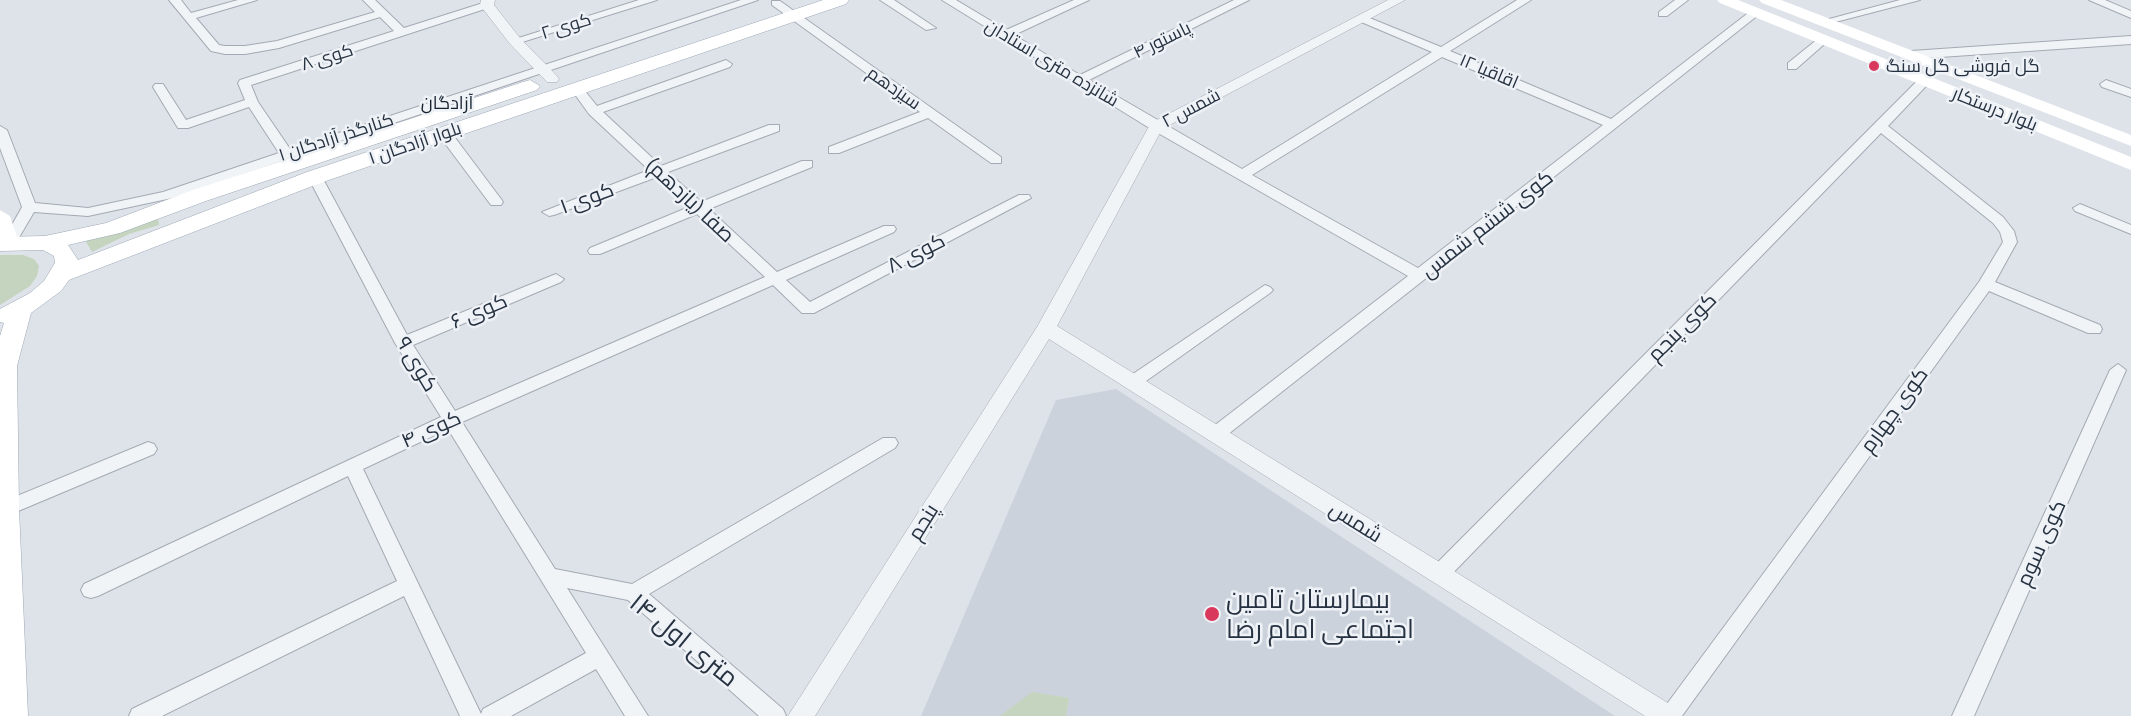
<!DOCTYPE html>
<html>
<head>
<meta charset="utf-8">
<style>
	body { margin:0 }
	canvas { display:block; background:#dee3e9 }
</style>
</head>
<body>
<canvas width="2131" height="716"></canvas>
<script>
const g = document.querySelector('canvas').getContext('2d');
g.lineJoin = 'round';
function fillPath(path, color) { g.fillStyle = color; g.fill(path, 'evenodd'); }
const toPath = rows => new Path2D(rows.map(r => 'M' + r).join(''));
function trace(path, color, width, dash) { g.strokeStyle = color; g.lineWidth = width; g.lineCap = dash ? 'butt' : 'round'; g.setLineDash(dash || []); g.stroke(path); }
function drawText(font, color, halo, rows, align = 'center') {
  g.font = font + ' Ubuntu,Cairo,sans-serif'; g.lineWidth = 5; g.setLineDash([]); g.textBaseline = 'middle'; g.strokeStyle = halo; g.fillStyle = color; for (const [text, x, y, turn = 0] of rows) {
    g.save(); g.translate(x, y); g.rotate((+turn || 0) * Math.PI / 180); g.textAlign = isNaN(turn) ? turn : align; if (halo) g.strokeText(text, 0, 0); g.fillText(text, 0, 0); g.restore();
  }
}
const built = toPath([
	[1116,389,1615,716,921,716,1056,400]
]);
const green = toPath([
	[158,219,159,225,129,234,92,252,85,240],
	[0,255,23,255,34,259,39,266,37,276,30,286,0,305],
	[1032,692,1069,698,1066,715,1070,716,1000,716]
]);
const minor = toPath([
	[169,0,181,0,191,13,238,0,257,0,196,18,219,45,225,46,245,46,277,41,375,12,363,0,375,0,404,28,483,3,491,3,491,7,251,85,258,102,290,149,741,0,758,0,172,198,88,216,34,212,14,246,4,246,2,243,22,207,0,148,0,126,7,130,35,203,88,208,163,192,279,153,249,107,188,128,178,128,153,87,155,84,163,84,186,120,245,100,238,83,240,80,394,31,380,17,279,48,245,54,225,54,211,51,169,0],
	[639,0,657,0,519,43,509,41,639,0],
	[880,0,894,0,936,28,926,30,880,0],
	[942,0,956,0,1006,30,1074,0,1089,0,1014,35,1080,75,1234,0,1249,0,1089,80,1242,169,1432,52,1359,21,1359,17,1367,17,1441,47,1517,0,1531,0,1450,51,1611,119,1752,10,1762,12,1425,279,1222,439,1216,440,1210,439,1207,434,1210,429,1408,276,1151,129,942,0],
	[1442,57,1603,125,1418,268,1252,175,1442,57],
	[1675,0,1688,0,1667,16,1659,16,1659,12,1675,0],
	[1900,0,1920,0,1824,25,1818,22,1900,0],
	[2089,0,2105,0,2131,11,2131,18,2089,0],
	[772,1,780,1,1001,157,1001,163,991,163,928,118,839,153,829,153,829,147,920,112,772,5,772,1],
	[2131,36,2131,44,1911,59,1905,55,1911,51,2131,36],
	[1819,38,1829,40,1796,69,1788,69,1788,63,1819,38],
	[726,60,732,64,730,67,603,112,661,166,769,125,779,125,779,131,668,172,701,202,802,161,812,161,812,167,709,209,777,272,884,226,894,226,896,229,894,232,786,280,810,302,1019,195,1029,195,1031,198,814,313,802,313,773,285,462,422,555,569,632,584,883,438,895,438,898,443,895,448,649,594,783,709,786,716,759,716,628,600,567,588,648,716,625,716,596,669,511,716,460,716,404,596,162,716,129,716,132,709,397,581,348,476,98,596,91,598,84,596,81,590,84,584,441,417,395,343,308,177,310,174,315,173,322,177,407,335,551,276,556,274,564,279,561,282,413,345,455,411,765,277,697,214,600,254,590,254,588,251,590,248,689,207,657,177,554,215,549,216,542,212,649,170,589,114,571,89,573,86,581,86,597,106,726,60],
	[448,429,586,653,483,709,481,714,363,469,448,429],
	[1925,76,1929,77,1929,83,1888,126,2003,217,2014,231,2017,242,1995,282,2100,325,2102,329,2100,333,2088,333,1989,291,1682,716,1658,716,1979,282,2003,242,2000,232,1993,223,1881,133,1446,580,1439,582,1432,580,1429,574,1432,568,1921,77,1925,76],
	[2106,80,2131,89,2131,97,2102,87,2100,84,2106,80],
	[445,130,450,131,501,199,503,202,501,205,491,205,438,134,445,130],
	[2080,204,2131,225,2131,234,2075,211,2073,208,2080,204],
	[1265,285,1270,287,1273,290,1270,293,1139,386,1127,386,1125,382,1127,378,1265,285],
	[2118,364,2126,370,1974,716,1952,716,2110,370,2118,364],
	[148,442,154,444,157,449,154,454,11,514,0,515,0,503,148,442]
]);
const tertiary = toPath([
	[481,0,495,0,494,5,520,38,557,76,559,79,557,82,547,82,510,44,480,5,481,0],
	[1388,0,1405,0,1162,129,1057,326,1676,708,1680,716,1645,716,1049,339,815,716,788,716,1037,327,1151,123,1388,0]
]);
const secondary = toPath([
	[1717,0,1738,0,2131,157,2131,170,1720,3,1717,0],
	[1759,0,1781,0,2131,135,2131,146,1762,3,1759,0],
	[0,210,10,216,19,243,16,247,9,249,0,245,0,210]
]);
const primary = toPath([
	[823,0,849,0,846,4,323,182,69,280,61,291,31,313,17,366,19,509,28,716,0,716,0,336,4,323,0,322,0,309,30,293,44,281,55,263,54,256,43,250,0,251,0,237,45,236,106,223,190,191,523,82,530,80,540,86,537,90,206,201,120,233,68,245,78,260,307,172,823,0]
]);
const markers = [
	[1874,66,6,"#da375c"],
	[1212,614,8,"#da375c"]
];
const farStreetnames = [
	["کوی ۲",566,26,-17],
	["پاستور ۴",1162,40,-26],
	["کوی ۸",327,57,-17],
	["شانزده متری استادان",1052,63,31],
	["اقاقیا ۱۲",1489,71,23],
	["سیزدهم",894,88,35],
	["شمس ۲",1191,108,-28],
	["بلوار درستکار",1995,109,22],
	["کنارگذر آزادگان ۱",336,137,-18],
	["بلوار آزادگان ۱",415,143,-19]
];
const farPoinames = [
	["گل فروشی گل سنگ",1886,66]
];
const farNeighbourhoodnames = [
	["آزادگان",447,103]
];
const streetNames = [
	["کوی ۱",587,198,-20],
	["صفا (یازدهم)",690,200,43],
	["کوی ششم شمس",1487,224,-38],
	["کوی ۸",916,253,-27],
	["کوی ۶",479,311,-23],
	["کوی پنجم",1682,327,-45],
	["کوی ۹",417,364,59],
	["کوی چهارم",1894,410,-54],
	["کوی ۴",431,429,-24],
	["پنجم",923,522,-58],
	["شمس",1356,522,32],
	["کوی سوم",2041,543,-66]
];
const nearPoinames = [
	["بیمارستان تامین",1226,599],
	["اجتماعی امام رضا",1226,629]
];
const nearStreetnames = [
	["۱۴ متری اول",684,640,39]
];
fillPath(built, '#ccd2db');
fillPath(green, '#c5d4be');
trace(minor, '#a3aab3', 2);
trace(tertiary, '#a3aab3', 1);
trace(primary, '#9ca8b6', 1);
fillPath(minor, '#f1f4f7');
fillPath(tertiary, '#f1f4f7');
fillPath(secondary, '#fff');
fillPath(primary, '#fff');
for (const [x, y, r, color] of markers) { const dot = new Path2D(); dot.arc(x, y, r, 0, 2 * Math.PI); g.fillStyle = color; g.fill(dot); trace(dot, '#eef2f6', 2); }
drawText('18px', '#263241', '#eef2f6', farStreetnames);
drawText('18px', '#263241', '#eef2f6', farPoinames, 'left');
drawText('18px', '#182332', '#eef2f6', farNeighbourhoodnames);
drawText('21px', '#263241', '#eef2f6', streetNames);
drawText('26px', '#263241', '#eef2f6', nearPoinames, 'left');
drawText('26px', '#263241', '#eef2f6', nearStreetnames);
</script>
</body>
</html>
